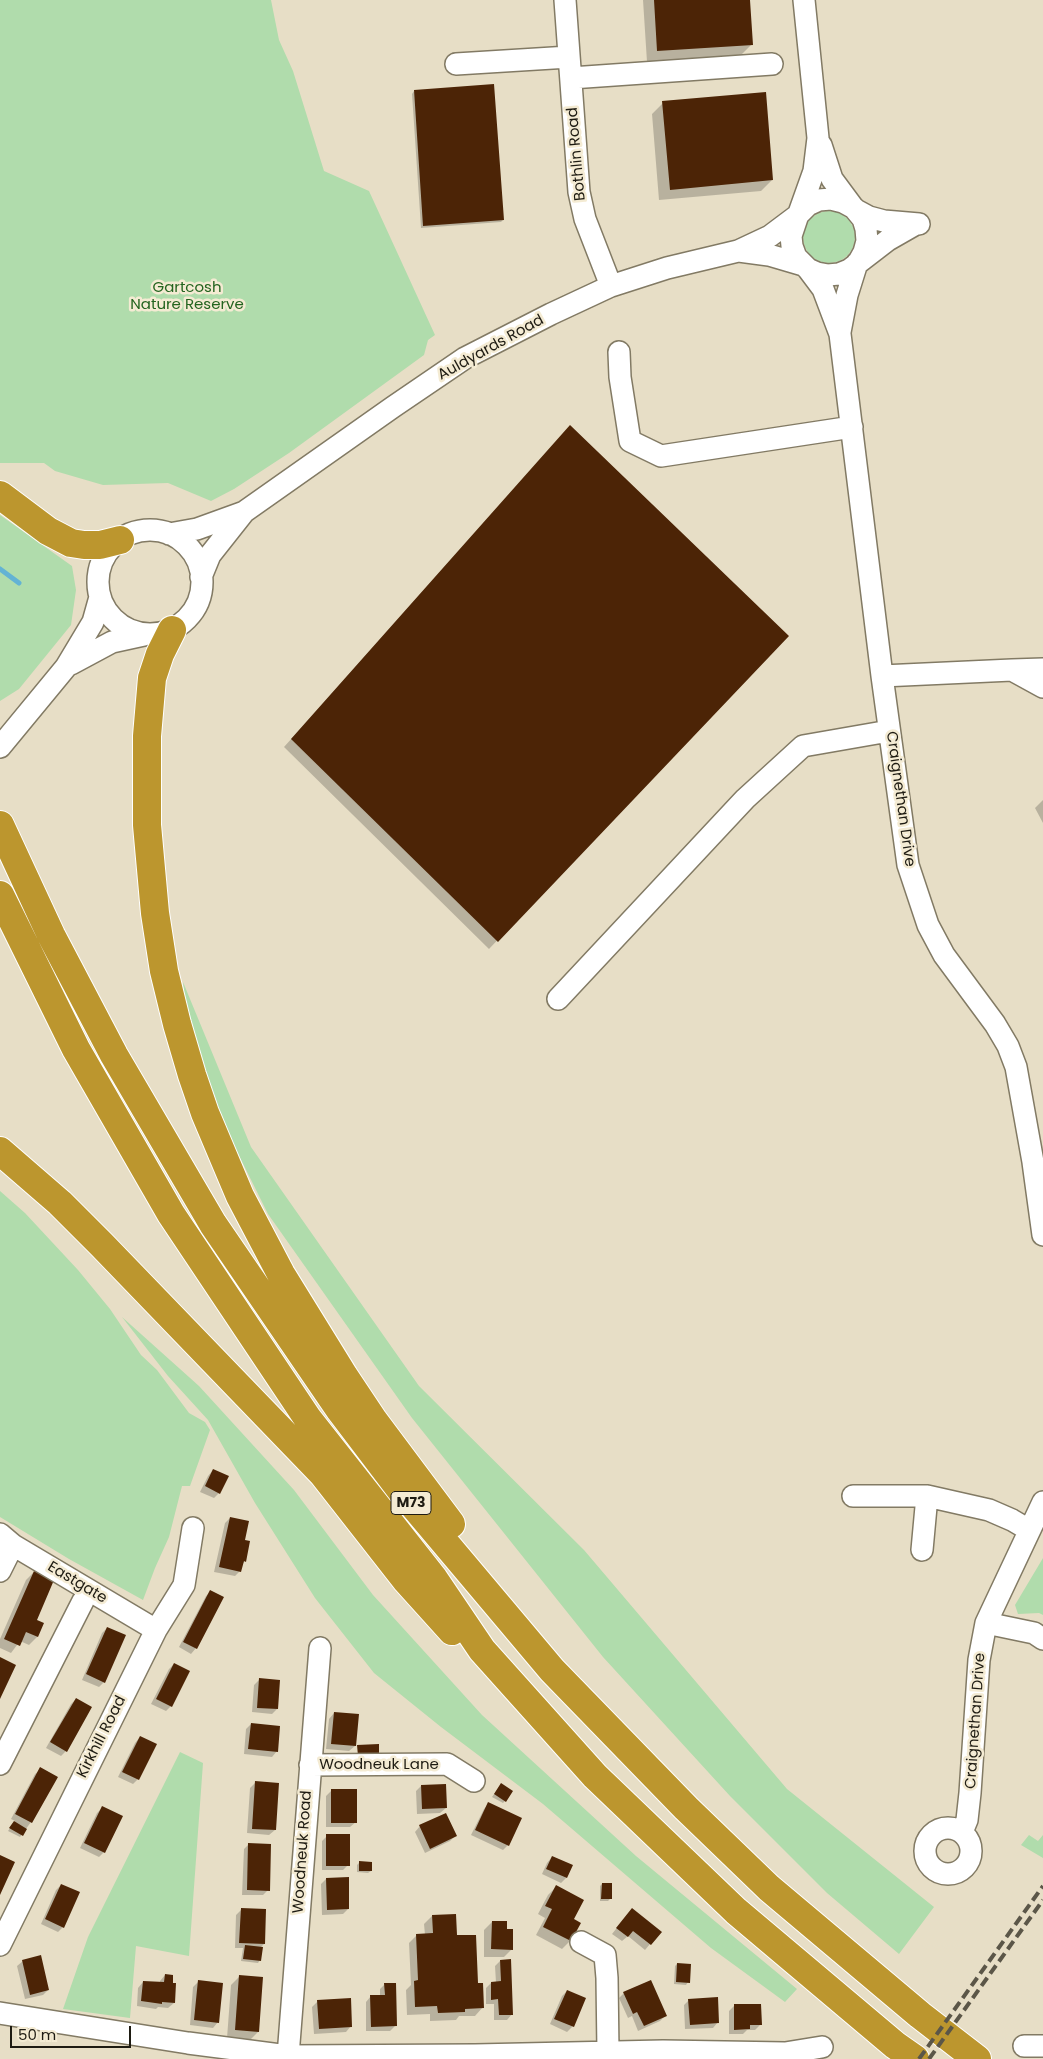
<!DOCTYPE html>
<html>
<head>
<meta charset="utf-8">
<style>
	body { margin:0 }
	#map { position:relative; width:1043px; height:2059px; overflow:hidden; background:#e7dec6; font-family:Poppins,sans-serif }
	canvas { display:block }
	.scale { position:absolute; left:10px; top:2026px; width:121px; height:22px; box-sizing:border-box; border:2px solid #1e1b12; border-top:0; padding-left:6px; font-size:15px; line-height:18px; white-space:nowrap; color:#1e1b12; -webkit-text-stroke:4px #f4ebd3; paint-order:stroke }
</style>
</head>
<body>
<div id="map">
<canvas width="1043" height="2059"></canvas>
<div class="scale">50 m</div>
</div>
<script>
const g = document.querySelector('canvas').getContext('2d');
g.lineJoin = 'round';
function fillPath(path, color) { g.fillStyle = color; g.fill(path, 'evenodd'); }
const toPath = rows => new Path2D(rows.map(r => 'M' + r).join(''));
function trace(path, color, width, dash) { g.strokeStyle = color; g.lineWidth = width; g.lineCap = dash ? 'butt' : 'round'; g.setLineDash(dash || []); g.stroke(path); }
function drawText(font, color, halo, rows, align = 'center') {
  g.font = font + ' Poppins,sans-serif'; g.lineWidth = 5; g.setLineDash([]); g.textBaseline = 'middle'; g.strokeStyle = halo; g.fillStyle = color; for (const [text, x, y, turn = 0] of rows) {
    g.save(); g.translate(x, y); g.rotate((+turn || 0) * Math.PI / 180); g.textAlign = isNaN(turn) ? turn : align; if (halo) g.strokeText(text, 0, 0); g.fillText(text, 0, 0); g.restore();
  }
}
const green = toPath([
	[0,0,271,0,279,40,293,71,324,171,369,191,435,335,428,340,424,355,289,453,234,489,211,501,168,483,103,485,55,471,44,463,0,463],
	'803 237a26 26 0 1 1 52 0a26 26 0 1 1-52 0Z',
	[0,515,72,566,76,590,71,625,19,689,0,701],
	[183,982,251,1147,419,1386,584,1550,787,1789,934,1907,899,1954,827,1893,730,1796,603,1657,412,1418,268,1214,190,1057],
	[0,1191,25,1213,78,1270,110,1309,141,1355,157,1370,189,1413,205,1422,210,1430,190,1486,182,1486,169,1537,155,1568,143,1600,69,1559,0,1517],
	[122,1317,199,1386,294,1490,373,1595,482,1715,636,1856,797,1989,785,2002,711,1948,543,1804,441,1727,374,1673,315,1598,255,1503,208,1420,168,1376],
	[1043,1558,1043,1615,1039,1613,1018,1614,1015,1605],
	[180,1752,203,1763,189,1956,136,1946,130,2018,63,2009,88,1937],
	[1029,1835,1038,1841,1043,1835,1043,1858,1021,1845]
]);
const shadow = toPath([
	[643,0,749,0,751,45,740,56,647,62],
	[414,91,503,220,501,222,421,228,412,94],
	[663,103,772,180,761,191,659,200,652,114],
	[562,435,787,636,489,949,284,747],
	[1043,800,1043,823,1035,808],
	[213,1470,219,1493,214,1498,200,1492,208,1476],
	[230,1518,244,1541,245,1561,242,1564,240,1571,235,1576,214,1572,225,1523],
	[34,1572,35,1621,42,1624,37,1637,29,1645,20,1641,11,1653,0,1648,0,1639,26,1580],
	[211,1591,196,1648,191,1654,179,1647,206,1596],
	[107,1628,104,1682,99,1687,82,1680,102,1633],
	[174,1664,171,1706,166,1711,151,1704,169,1669],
	[259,1680,277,1709,272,1714,252,1712,254,1685],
	[76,1699,66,1751,61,1756,46,1748,71,1704],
	[334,1713,355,1746,349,1751,326,1749,329,1719],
	[251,1724,277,1751,272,1757,244,1754,246,1729],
	[140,1737,138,1779,133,1784,118,1777,135,1743],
	[41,1769,31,1822,20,1837,8,1831,15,1821,11,1819,35,1774],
	[255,1783,275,1830,269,1835,247,1833,250,1788],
	[421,1786,446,1808,440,1813,417,1814,416,1791],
	[499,1787,505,1801,503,1803,492,1797],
	[332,1790,356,1822,350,1827,326,1827,326,1796],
	[489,1803,508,1845,503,1850,471,1835,484,1809],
	[102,1808,104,1852,99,1857,80,1848,97,1813],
	[420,1826,455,1836,450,1841,425,1853,415,1832],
	[327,1836,348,1865,343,1870,322,1870,322,1841],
	[249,1844,268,1890,263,1895,242,1895,244,1849],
	[552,1857,566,1878,561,1883,542,1874,547,1863],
	[359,1863,371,1871,368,1873,357,1872,357,1865],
	[326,1879,348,1909,343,1914,322,1915,321,1884],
	[602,1884,610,1899,608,1901,600,1901,600,1886],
	[61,1885,63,1927,58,1932,41,1924,56,1890],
	[556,1887,572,1920,579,1923,570,1941,562,1949,536,1935,545,1918,538,1914,548,1895],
	[241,1910,264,1944,260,1948,260,1960,258,1963,241,1961,243,1948,235,1948,236,1915],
	[627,1915,660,1932,645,1950,628,1936,622,1941,612,1934],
	[432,1916,455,1937,477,1984,483,2007,475,2016,459,2016,456,2020,430,2021,430,2014,407,2015,406,1990,411,1985,409,1943,417,1935,425,1935,424,1924],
	[492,1922,506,1931,512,1949,504,1957,484,1957,484,1930],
	[23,1961,48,1990,43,1995,25,1999,17,1966],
	[500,1961,512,2014,507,2020,494,2020,494,2004,486,2004,486,1988,491,1983,496,1983,495,1966],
	[677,1964,688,1982,686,1985,674,1984,675,1966],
	[165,1975,174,2003,168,2008,158,2007,156,2009,137,2006,138,1988,143,1982,160,1983,160,1981],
	[239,1977,258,2032,250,2040,227,2038,231,1985],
	[199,1981,218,2022,213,2028,190,2025,193,1987],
	[385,1984,395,2026,390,2031,366,2031,366,2002,371,1996,380,1996,380,1989],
	[567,1991,573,2026,567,2032,550,2024,562,1996],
	[624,1993,665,2016,660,2021,638,2031,632,2016,628,2018,619,1998],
	[689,2000,718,2022,713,2028,685,2029,684,2005],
	[318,2001,351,2026,346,2032,314,2034,312,2007],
	[734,2006,760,2025,755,2030,747,2030,743,2034,729,2034,729,2011]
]);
const stream = toPath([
	[0,569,19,583]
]);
const building = toPath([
	[654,0,750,0,753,45,657,51],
	[494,84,504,220,423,226,414,90],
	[766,92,773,180,670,190,662,101],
	[570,425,789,636,498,942,291,739],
	[213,1469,229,1476,220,1494,205,1486],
	[230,1517,249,1521,245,1540,250,1541,246,1562,244,1561,241,1572,219,1567],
	[34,1571,54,1580,37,1620,44,1623,38,1637,26,1632,20,1646,4,1639],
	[210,1590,224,1597,197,1649,183,1642],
	[107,1627,126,1635,105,1683,86,1674],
	[0,1657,16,1665,0,1699],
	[174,1663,190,1671,172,1707,156,1699],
	[259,1678,280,1680,278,1709,257,1708],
	[76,1698,92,1707,67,1752,50,1742],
	[334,1712,359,1714,356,1746,331,1744],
	[251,1723,280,1726,278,1752,248,1749],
	[140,1736,157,1744,139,1780,122,1772],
	[379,1744,379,1755,358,1756,357,1745],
	[40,1767,58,1777,32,1823,15,1814],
	[255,1781,279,1783,276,1830,252,1829],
	[501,1783,513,1791,506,1802,494,1794],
	[446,1784,447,1808,422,1809,421,1785],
	[331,1789,357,1789,357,1823,331,1823],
	[488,1802,522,1818,509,1846,475,1830],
	[102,1806,123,1816,105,1853,84,1843],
	[446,1813,457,1836,430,1849,419,1825],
	[14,1821,27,1829,23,1836,9,1828],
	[326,1834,350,1834,350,1866,326,1866],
	[248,1843,271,1844,270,1891,247,1890],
	[0,1855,15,1862,0,1895],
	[552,1856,573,1865,567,1878,546,1869],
	[359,1861,372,1862,372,1871,359,1871],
	[349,1877,349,1909,327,1910,326,1878],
	[602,1883,612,1883,612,1899,601,1899],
	[61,1884,80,1892,64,1928,45,1919],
	[556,1885,584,1900,574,1919,581,1923,571,1941,543,1927,552,1909,545,1906],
	[241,1908,266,1909,265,1944,239,1943],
	[632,1908,662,1932,651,1945,633,1931,628,1937,616,1928],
	[456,1914,457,1935,476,1935,478,1983,483,1983,484,2008,465,2009,465,2012,438,2013,437,2006,415,2007,414,1981,418,1980,416,1934,433,1933,432,1915],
	[492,1921,507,1921,507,1929,513,1929,513,1950,491,1949],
	[245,1945,263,1947,261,1961,243,1959],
	[41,1955,49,1990,30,1995,22,1960],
	[511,1959,513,2015,499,2015,498,1999,491,2000,491,1982,501,1981,500,1960],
	[677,1963,691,1964,690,1983,676,1982],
	[165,1974,173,1975,173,1983,176,1983,175,2003,162,2002,162,2004,141,2001,143,1981,164,1982],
	[239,1975,263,1977,259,2032,235,2030],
	[198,1980,223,1983,219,2023,194,2020],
	[651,1980,667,2016,644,2026,637,2012,633,2014,623,1992],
	[384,1983,396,1983,397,2026,371,2027,370,1995,385,1995],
	[567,1990,586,1998,574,2027,554,2019],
	[718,1997,719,2023,690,2025,688,1999],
	[351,1998,352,2027,319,2029,317,2000],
	[734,2004,761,2004,762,2025,750,2025,750,2029,734,2030]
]);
const minor = toPath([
	[565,0,579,192,585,219,611,286],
	[456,64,569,57],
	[571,78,772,64],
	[821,145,832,179,852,206],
	[856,210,869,217,884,221,919,224],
	[799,213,814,171,818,138,804,0],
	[739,251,769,255,803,265],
	[859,261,864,252,867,241,866,229,863,219,854,208,843,202,831,199,819,200,808,205,798,215,791,236,792,246,796,257,808,269,817,273,828,275,839,274,849,270,888,240,916,224],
	[808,269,823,289,840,334,882,676,908,865,928,925,944,955,995,1024,1008,1046,1016,1067,1033,1162,1043,1235],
	[840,332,847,295,857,263],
	[619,352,620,377,630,441,661,456,852,427],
	'98 582a52 52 0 1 1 104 0a52 52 0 1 1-104 0Z',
	[169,534,197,529,244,512,393,407,465,358,551,314,611,286,667,268,738,251,770,236,798,215],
	[201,577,210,555,244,512],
	[71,664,112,642,144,635],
	[1043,669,1012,670,1043,687],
	[882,676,1012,670],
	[0,747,66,667,93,622,100,597],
	[558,999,745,799,803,746,889,731],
	[853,1496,927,1496,989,1510,1012,1520,1029,1530],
	[0,1534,13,1545,156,1630],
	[922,1550,927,1496],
	[0,1571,13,1545],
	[986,1623,1034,1633,1043,1639],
	[0,1764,83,1601],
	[310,1765,447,1764,474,1781],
	'925 1851a23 23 0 1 1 46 0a23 23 0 1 1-46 0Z',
	[962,1832,967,1820,970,1793,979,1660,986,1623,1043,1502],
	[581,1942,605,1955,607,1978,608,2052],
	[0,1945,156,1630,184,1585,193,1528],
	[0,2013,188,2043,288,2056,475,2055,663,2051,785,2053,822,2047],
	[1024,2046,1043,2046],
	[288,2056,320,1648]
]);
const highway = toPath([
	[0,495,48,531,71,543,84,545,100,545,120,540],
	[172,630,160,654,152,678,147,736,147,825,155,913,164,971,177,1024,192,1075,205,1113,240,1196,281,1274,344,1376,374,1421,451,1524],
	[0,825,51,935,114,1055,213,1224,340,1410,403,1493,552,1670,686,1808,769,1888,920,2015,977,2059],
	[0,895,76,1049,171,1214,308,1419,434,1579,482,1650,595,1776,736,1911,895,2045,915,2059],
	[0,1151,60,1203,102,1245,323,1474,406,1580,452,1631]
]);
const rail = toPath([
	[919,2059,1043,1886],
	[929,2059,1043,1900]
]);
const shields = [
	[411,1503,40]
];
const shieldNames = [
	["M73",411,1503]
];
const streetNames = [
	["Bothlin Road",577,154,-95],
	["Auldyards Road",491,348,-29],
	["Craignethan Drive",900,799,82],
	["Eastgate",77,1583,31],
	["Craignethan Drive",976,1721,-86],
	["Kirkhill Road",102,1737,-63],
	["Woodneuk Lane",379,1765],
	["Woodneuk Road",303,1852,-86]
];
const parkNames = [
	["Gartcosh",187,288],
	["Nature Reserve",187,305]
];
fillPath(green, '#b0dcac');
fillPath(shadow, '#0003');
trace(stream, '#63b3d4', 5);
fillPath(building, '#4c2406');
trace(minor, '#827a64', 24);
trace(highway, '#fff', 30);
trace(minor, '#fff', 21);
trace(highway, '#bc962e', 28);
trace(rail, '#5b5648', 4, [10, 5]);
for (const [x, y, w] of shields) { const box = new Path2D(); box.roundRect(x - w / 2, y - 11.5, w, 23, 4); g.fillStyle = '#f4ebd3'; g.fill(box); trace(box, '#1e1b12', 1); }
drawText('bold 14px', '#1e1b12', null, shieldNames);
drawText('15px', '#1e1b12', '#f4ebd3', streetNames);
drawText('15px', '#23641f', '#f4ebd3', parkNames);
</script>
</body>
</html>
